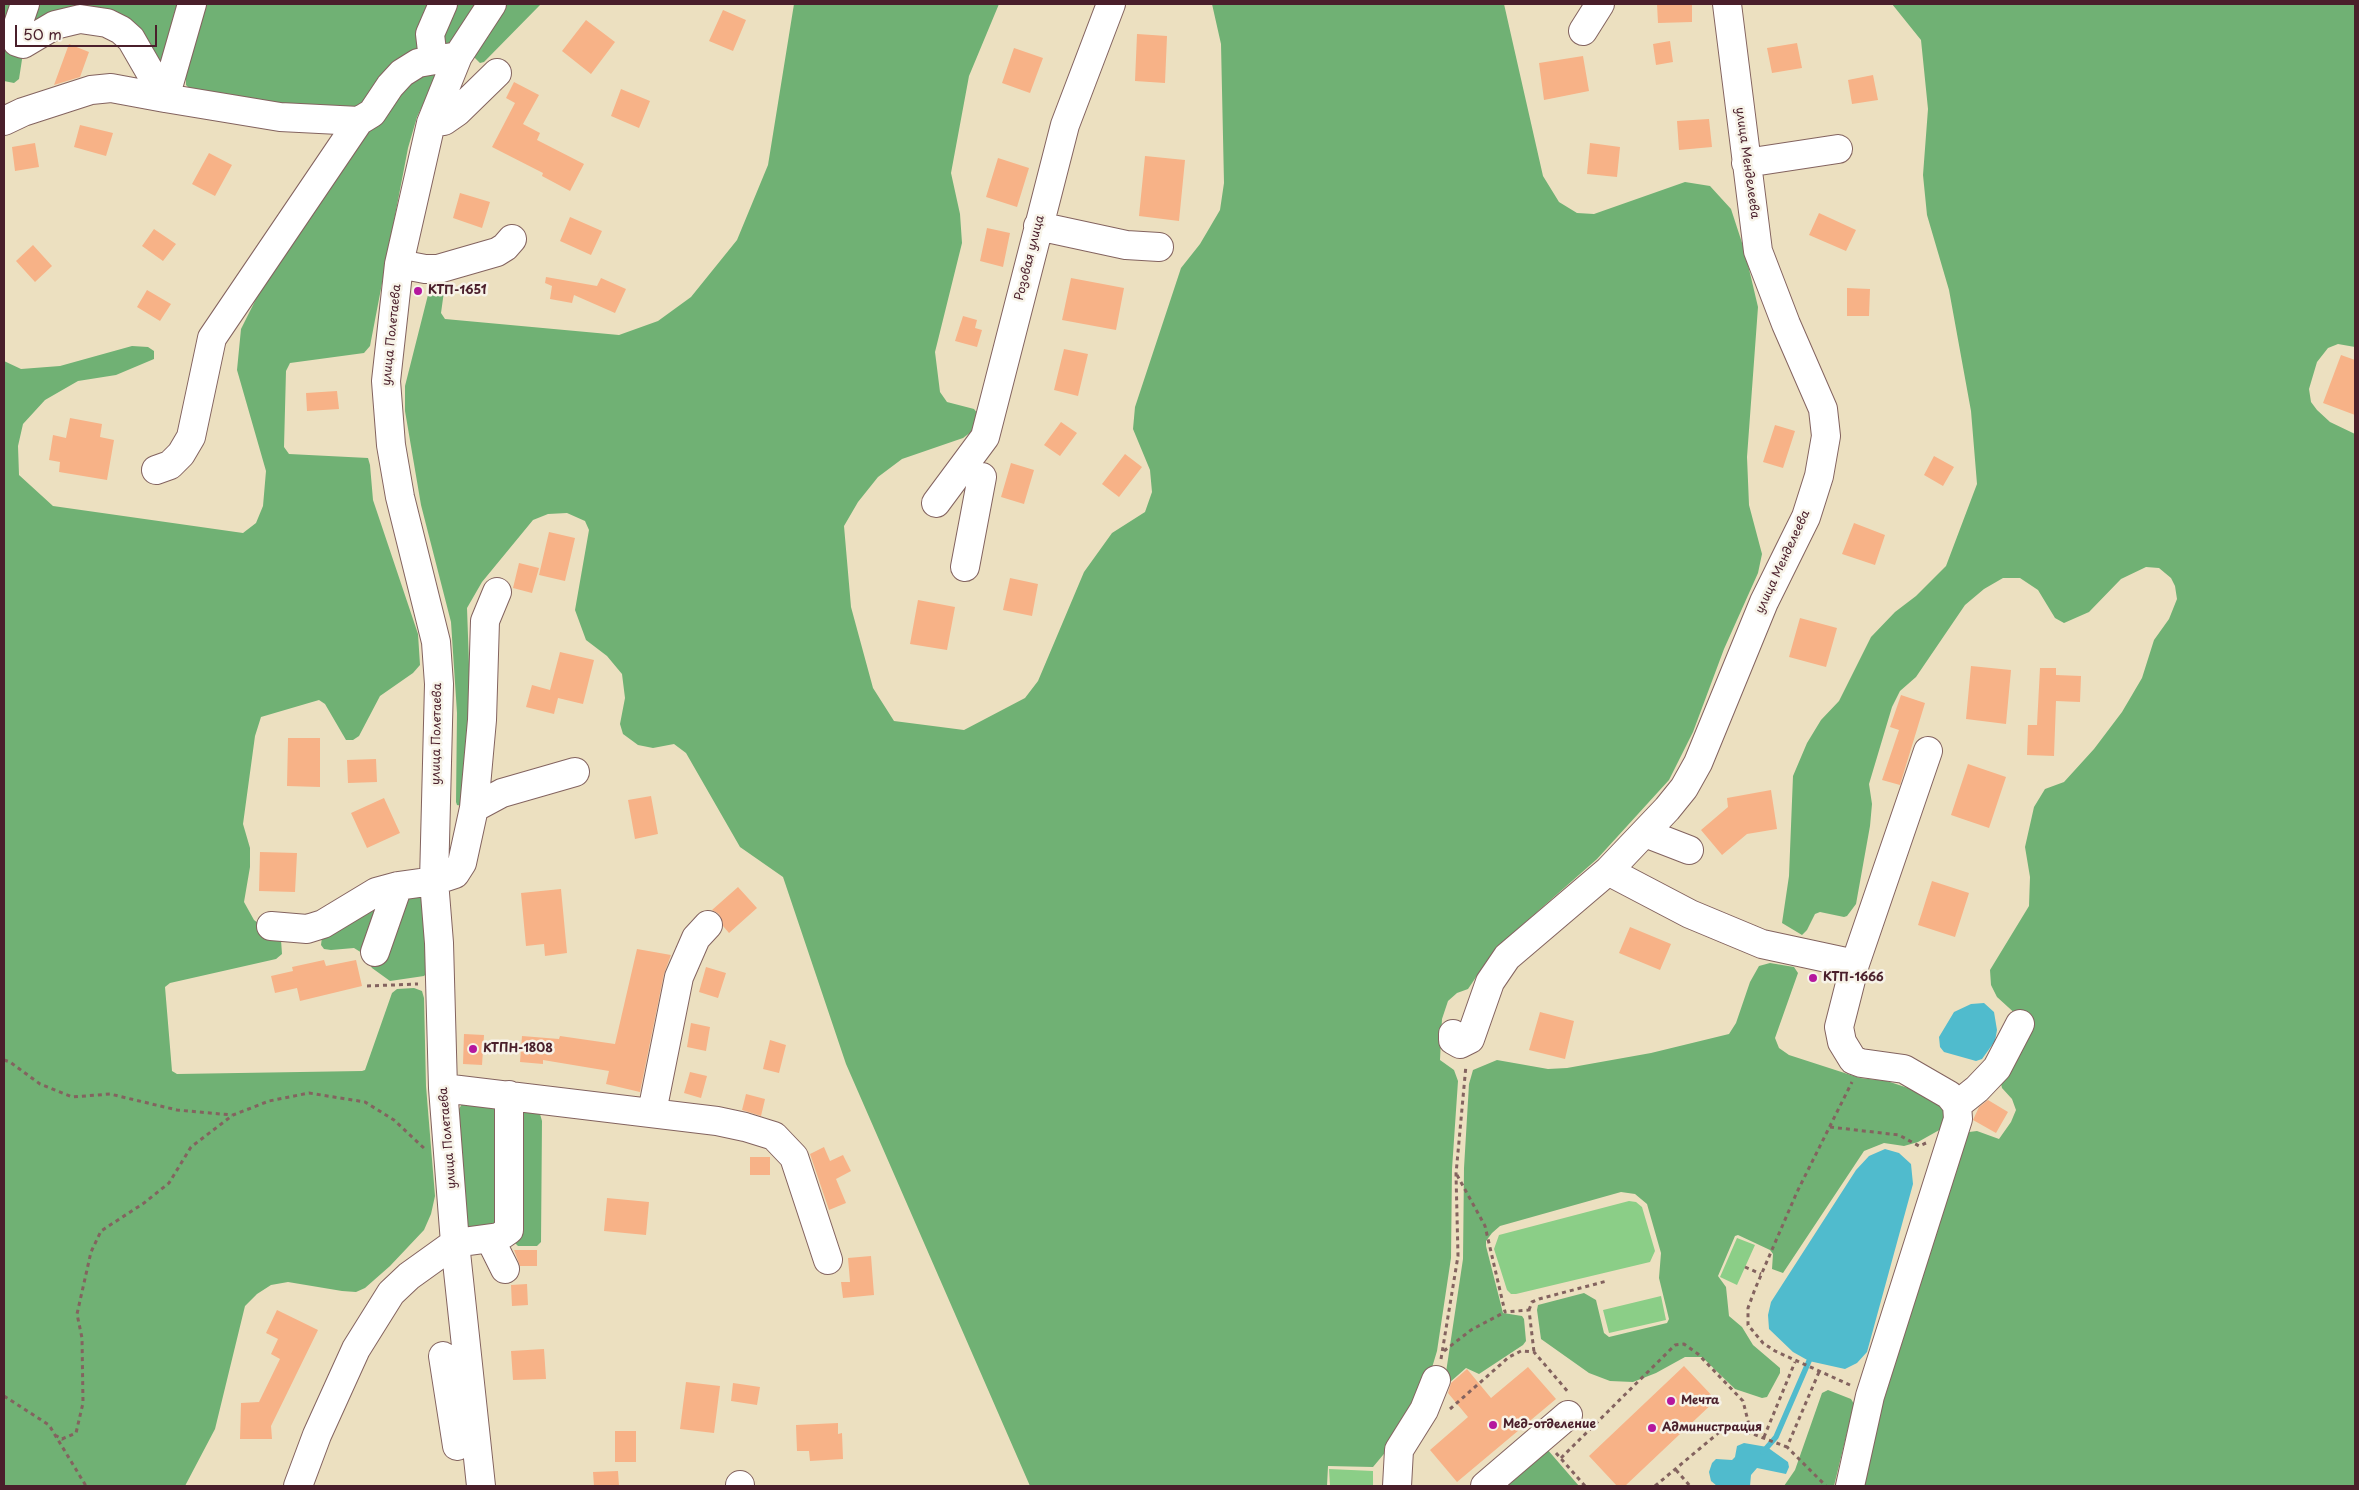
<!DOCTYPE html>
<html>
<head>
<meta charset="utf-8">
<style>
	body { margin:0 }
	#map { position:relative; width:2359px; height:1490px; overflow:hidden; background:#ece0c0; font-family:"Playpen Sans",sans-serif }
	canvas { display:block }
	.frame { position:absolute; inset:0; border:5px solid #4a1f2b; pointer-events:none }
	.scale { position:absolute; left:15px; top:25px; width:142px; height:22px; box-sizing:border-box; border:2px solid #4a1f2b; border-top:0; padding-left:6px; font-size:15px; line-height:18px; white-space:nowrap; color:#4a1f2b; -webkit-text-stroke:4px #f7f3e8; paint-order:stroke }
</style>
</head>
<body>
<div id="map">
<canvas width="2359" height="1490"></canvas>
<div class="frame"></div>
<div class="scale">50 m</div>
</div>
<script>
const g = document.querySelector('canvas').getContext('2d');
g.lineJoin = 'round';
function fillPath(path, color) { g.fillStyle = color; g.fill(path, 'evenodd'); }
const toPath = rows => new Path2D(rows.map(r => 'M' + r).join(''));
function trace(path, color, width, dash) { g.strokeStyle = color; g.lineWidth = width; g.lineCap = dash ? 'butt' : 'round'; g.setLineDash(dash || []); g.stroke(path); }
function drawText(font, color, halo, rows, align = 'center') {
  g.font = font + ' "Playpen Sans",sans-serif'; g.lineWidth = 5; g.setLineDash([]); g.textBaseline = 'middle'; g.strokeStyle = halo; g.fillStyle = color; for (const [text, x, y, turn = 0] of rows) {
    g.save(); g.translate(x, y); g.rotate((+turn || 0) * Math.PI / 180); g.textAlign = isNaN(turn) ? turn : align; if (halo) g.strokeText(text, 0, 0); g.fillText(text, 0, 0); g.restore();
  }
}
const green = toPath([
	[1629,1201,1636,1202,1642,1207,1655,1251,1650,1262,1516,1294,1511,1294,1507,1290,1494,1249,1499,1235],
	[1737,1238,1755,1245,1737,1285,1720,1277],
	[1661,1296,1666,1320,1609,1333,1603,1310],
	[1329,1469,1373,1471,1373,1486,1330,1486]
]);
const forest = toPath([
	[4,4,16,4,23,53,19,79,14,83,4,81],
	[31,4,184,4,162,66,117,20,30,36],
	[206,4,475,4,451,47,358,112,283,109,191,90,186,85,186,70],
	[506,4,541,4,484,62,480,63,474,57,482,38],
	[794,4,999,4,969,76,951,173,960,214,962,243,935,352,940,392,947,402,974,409,978,414,975,429,963,438,902,459,878,477,858,502,844,526,851,607,873,688,894,721,964,730,1025,698,1038,681,1084,572,1112,533,1145,512,1152,492,1150,470,1133,429,1135,407,1181,268,1200,244,1220,210,1224,183,1221,44,1212,4,1504,4,1543,176,1559,202,1577,213,1594,214,1685,182,1710,186,1731,209,1745,252,1758,307,1747,457,1749,505,1762,554,1758,573,1724,649,1693,732,1669,780,1597,859,1495,949,1468,989,1457,993,1448,1001,1442,1019,1440,1060,1454,1070,1458,1081,1452,1169,1451,1258,1437,1351,1428,1381,1398,1437,1373,1467,1328,1466,1327,1486,1030,1486,846,1064,783,877,740,847,686,753,674,744,653,748,638,745,623,734,620,724,625,698,622,674,607,656,586,640,575,610,589,530,585,521,567,513,548,514,533,520,482,582,467,608,471,720,462,806,457,805,456,802,457,713,451,622,421,505,405,411,405,386,432,279,446,277,441,313,445,319,619,335,658,321,691,297,737,240,768,165],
	[1892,4,2355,4,2355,347,2338,344,2328,348,2317,362,2309,389,2311,402,2317,410,2330,422,2355,434,2355,1486,1862,1486,1883,1403,1964,1142,1969,1132,1977,1131,1999,1139,2011,1122,2016,1110,2012,1099,2002,1088,2000,1080,2019,1017,1997,997,1991,985,1990,970,2029,906,2030,877,2025,847,2034,807,2045,789,2064,782,2094,749,2122,712,2142,678,2154,640,2169,619,2177,599,2175,586,2171,578,2159,568,2146,567,2121,579,2089,612,2064,623,2055,618,2038,590,2020,578,2003,578,1984,589,1965,605,1916,677,1900,691,1892,707,1869,784,1872,804,1870,826,1856,904,1847,916,1844,917,1820,912,1815,914,1807,930,1802,935,1782,923,1789,876,1793,776,1807,743,1821,720,1839,701,1871,637,1895,612,1916,596,1946,566,1977,484,1971,411,1949,290,1927,215,1923,175,1928,109,1921,40],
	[419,73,434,73,436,77,417,117,408,148,370,346,364,353,290,363,286,371,284,447,289,454,368,458,370,465,373,500,418,634,420,665,413,673,380,696,359,736,353,740,346,740,325,704,319,700,261,717,255,736,243,824,250,848,250,867,244,902,254,920,281,940,282,954,276,959,170,983,165,987,172,1071,177,1074,362,1071,365,1070,392,993,397,989,414,988,422,991,424,998,426,1086,435,1196,431,1214,424,1230,390,1266,365,1288,356,1292,342,1291,288,1282,271,1285,257,1294,245,1306,215,1429,185,1486,4,1486,4,361,21,369,60,366,132,346,148,347,154,351,154,359,116,375,78,381,45,400,23,424,18,446,19,475,53,506,243,533,256,523,263,506,266,471,237,370,241,329,267,277,365,132,402,86],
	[427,896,428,972,424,976,390,981,372,968,362,953,354,948,331,950,324,949,321,945,322,937,384,897],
	[1770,963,1794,967,1798,973,1775,1038,1779,1048,1789,1055,1860,1078,1887,1081,1908,1088,1940,1103,1950,1116,1950,1124,1918,1142,1904,1146,1884,1143,1864,1151,1783,1273,1772,1269,1773,1254,1770,1250,1738,1235,1735,1236,1718,1276,1726,1287,1729,1316,1742,1327,1753,1345,1780,1368,1780,1373,1767,1397,1762,1398,1735,1389,1702,1357,1685,1357,1656,1373,1633,1382,1610,1381,1589,1373,1541,1339,1537,1310,1538,1305,1584,1293,1596,1300,1604,1333,1609,1337,1667,1323,1669,1319,1659,1278,1661,1253,1647,1204,1635,1194,1621,1192,1500,1226,1492,1233,1486,1241,1486,1246,1503,1313,1522,1316,1524,1319,1526,1341,1523,1345,1479,1374,1466,1368,1449,1383,1445,1379,1463,1259,1464,1168,1469,1084,1473,1070,1497,1060,1548,1069,1567,1068,1651,1053,1729,1034,1736,1023,1750,982,1759,966],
	[463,1102,501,1103,502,1225,467,1233,459,1109],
	[519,1110,533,1110,540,1114,542,1121,541,1242,537,1246,518,1246,514,1242],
	[1828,1390,1851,1399,1854,1404,1834,1486,1784,1486,1795,1470,1822,1393],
	[1547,1449,1579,1486,1493,1486]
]);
const water = toPath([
	[1984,1003,1994,1012,1997,1030,1995,1041,1982,1059,1976,1061,1944,1052,1940,1047,1939,1037,1954,1012,1971,1004],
	[1885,1149,1899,1153,1911,1164,1913,1184,1867,1352,1857,1363,1845,1369,1809,1361,1793,1352,1769,1329,1768,1315,1771,1302,1856,1170,1869,1156],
	[1744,1443,1767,1447,1788,1462,1789,1467,1786,1474,1757,1468,1751,1475,1750,1486,1717,1486,1711,1481,1709,1472,1712,1463,1716,1459,1732,1460,1735,1457,1737,1446]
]);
const stream = toPath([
	[1763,1452,1776,1437,1809,1361]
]);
const building = toPath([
	[1657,4,1692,4,1692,22,1658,23],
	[723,10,746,20,733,51,709,41],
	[586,20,615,42,591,74,562,51],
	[1137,34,1167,36,1165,83,1135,81],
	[1670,41,1673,62,1656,65,1653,44],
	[1797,43,1802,68,1772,73,1767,48],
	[69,44,89,52,80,77,54,85],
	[1014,48,1043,58,1030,93,1002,83],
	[1583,56,1589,91,1544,100,1539,63],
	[1873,75,1878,100,1852,104,1848,80],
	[514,82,539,95,523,124,540,133,537,140,584,164,570,191,542,176,543,173,492,147,515,103,506,98],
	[621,89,650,101,639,128,611,116],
	[1709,119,1712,147,1679,150,1677,121],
	[80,125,113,133,106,156,74,147],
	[35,143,39,167,15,171,12,147],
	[1590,143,1620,147,1617,177,1587,174],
	[209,153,232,165,215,196,192,184],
	[1145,156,1185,160,1179,221,1139,216],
	[998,158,1029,168,1017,207,986,197],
	[460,193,490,202,482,228,453,218],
	[1819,213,1856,230,1846,251,1809,235],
	[570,217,602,231,591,255,560,241],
	[987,228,1010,233,1003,267,980,261],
	[154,229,176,244,163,261,142,246],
	[33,245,52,266,35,282,16,261],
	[546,277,597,286,601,278,626,289,615,313,574,295,572,303,550,299,552,286,545,283],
	[1071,278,1124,288,1116,330,1062,320],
	[1847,288,1870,289,1869,316,1847,316],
	[147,290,171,304,160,321,137,307],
	[963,316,977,320,975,328,982,330,977,347,955,341],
	[1064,349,1088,354,1078,396,1054,390],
	[2341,355,2355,360,2355,415,2323,403],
	[337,391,339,409,307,411,306,393],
	[70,418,102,424,100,437,114,440,107,480,59,472,60,462,49,460,53,435,66,438],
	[1061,422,1077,433,1060,456,1044,445],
	[1775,425,1795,431,1783,468,1763,462],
	[1125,454,1142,467,1119,497,1102,484],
	[1934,456,1954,467,1943,486,1924,475],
	[1011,463,1034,470,1024,504,1001,497],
	[1854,523,1885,535,1875,565,1842,554],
	[549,532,575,538,565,581,539,575],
	[519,563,539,568,532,593,513,588],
	[1010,578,1038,584,1032,616,1003,610],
	[918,600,955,607,947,650,910,644],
	[1800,618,1837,628,1826,667,1789,657],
	[560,652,594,660,583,704,558,698,554,714,526,707,532,685,550,690],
	[1971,666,2011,670,2006,724,1966,719],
	[2040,668,2056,668,2056,675,2081,676,2080,702,2056,701,2054,756,2027,755,2028,725,2037,725],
	[1901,695,1925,703,1900,785,1882,780,1899,730,1890,727],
	[288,738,320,738,320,787,287,786],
	[376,759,377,782,348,783,347,760],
	[1968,764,2006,777,1989,828,1951,815],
	[1771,790,1777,829,1747,834,1722,855,1701,830,1728,807,1727,798],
	[651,796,658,834,635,839,628,800],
	[384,798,400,833,367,848,351,813],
	[260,852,297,853,295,892,259,891],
	[1932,881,1969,893,1955,937,1918,925],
	[738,887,757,908,729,933,723,926,719,914,712,910],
	[561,889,567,953,545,956,544,944,526,946,521,893],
	[1630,927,1671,944,1660,970,1619,953],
	[637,949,671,955,664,974,640,1092,606,1084,609,1071,543,1060,543,1064,520,1062,522,1036,559,1039,560,1036,615,1044],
	[324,960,326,966,356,960,362,986,300,1001,297,988,275,993,271,976,293,971,292,967],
	[706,967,726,973,718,998,699,992],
	[1540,1012,1574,1021,1565,1059,1529,1050],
	[691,1023,710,1027,706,1051,687,1047],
	[464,1034,484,1035,482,1065,463,1064],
	[770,1040,786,1045,779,1073,763,1069],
	[690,1072,707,1076,701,1098,684,1093],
	[746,1094,765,1099,761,1116,742,1110],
	[1988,1100,2008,1112,1996,1133,1973,1120,1979,1107],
	[824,1147,830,1161,843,1155,851,1171,836,1179,846,1203,829,1210,810,1154],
	[750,1157,770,1157,770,1175,750,1175],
	[607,1198,649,1202,646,1235,604,1231],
	[514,1250,537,1250,537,1266,520,1266],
	[871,1256,874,1295,843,1298,841,1282,850,1282,848,1258],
	[527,1284,528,1305,512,1306,511,1285],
	[277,1310,318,1330,271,1426,272,1439,240,1439,241,1403,259,1402,280,1359,271,1354,278,1339,266,1333],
	[544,1349,546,1379,513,1380,511,1351],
	[1684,1366,1716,1400,1625,1486,1617,1486,1589,1456],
	[1528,1367,1556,1399,1457,1482,1430,1450,1468,1417,1448,1393,1451,1383,1467,1369,1491,1398],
	[686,1382,720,1386,714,1433,680,1429],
	[733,1383,760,1387,757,1405,731,1401],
	[838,1423,838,1434,842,1433,843,1459,810,1461,809,1451,797,1451,796,1425],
	[615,1431,636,1431,636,1462,615,1462],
	[618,1471,619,1486,594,1486,593,1472]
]);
const path = toPath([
	[367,986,418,984],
	[4,1060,10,1062,40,1084,72,1097,110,1094,177,1110,232,1115],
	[1830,1127,1899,1135,1919,1146,1926,1143],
	[1457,1175,1485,1226,1505,1312,1529,1310,1534,1352],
	[1745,1267,1761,1274],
	[1529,1310,1532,1302,1539,1299,1607,1281],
	[1444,1351,1471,1330,1505,1312],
	[1441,1359,1458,1256,1456,1174,1466,1065],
	[1819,1372,1787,1447,1826,1486],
	[1850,1385,1775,1351,1763,1343,1748,1325,1748,1308,1755,1289,1797,1192,1852,1082],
	[4,1396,49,1425,86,1486],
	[1450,1409,1509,1357,1521,1351,1534,1352,1569,1393],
	[55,1435,62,1439,76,1433,83,1403,82,1338,77,1314,91,1252,101,1231,144,1203,169,1183,191,1147,233,1115,269,1101,309,1093,365,1102,394,1120,426,1150],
	[1764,1437,1795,1362],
	[1556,1453,1585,1486],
	[1561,1458,1675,1345,1684,1344,1698,1354,1743,1401,1751,1433],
	[1676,1470,1690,1486],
	[1655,1486,1722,1430,1745,1431,1787,1447]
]);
const minor = toPath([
	[25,4,14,36,17,42,23,44,55,25,80,19,107,23,121,30,131,39,165,98,280,117,359,121,372,113,390,86,402,73,418,63,458,56],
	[1583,31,1600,4],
	[433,60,430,34,443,4],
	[4,121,23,112,91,90,111,88,165,98,192,4],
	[431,123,444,121,457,112,497,73],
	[1746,163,1838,149],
	[1038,226,1126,245,1159,247],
	[399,264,425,269,438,269,497,252,505,247,512,239],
	[156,470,170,465,181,454,191,437,212,338,359,121],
	[936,503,985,437,1065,125,1111,4],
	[965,567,982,477],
	[474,808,502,793,575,772],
	[1645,833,1689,850],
	[1608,871,1690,914,1762,944,1855,964],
	[271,926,307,929,323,924,376,892,398,886,434,881,455,874,462,863,474,808,482,720,485,621,497,592],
	[375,952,398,886],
	[1453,1034,1453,1040,1460,1044,1470,1039,1490,982,1507,957,1608,871,1667,809,1684,788,1698,763,1764,602,1806,517,1819,476,1826,436,1823,409,1786,324,1758,251,1727,4],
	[443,1088,717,1121,745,1127,774,1136,794,1157,828,1260],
	[1957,1105,1977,1089,1997,1068,2020,1024],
	[652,1112,679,977,696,938,708,925],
	[490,1239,505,1269],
	[443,1356,457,1446],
	[740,1485,740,1486],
	[298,1486,317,1435,356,1349,391,1293,409,1276,455,1243,499,1237,509,1230,509,1095],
	[481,1486,455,1243,443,1088,439,943,434,881,439,684,436,642,400,497,391,445,386,381,399,264,431,123,458,56,492,4],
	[1397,1486,1399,1450,1424,1410,1436,1380],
	[1485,1486,1568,1415],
	[1850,1486,1870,1396,1958,1119,1957,1105,1949,1095,1904,1069,1861,1063,1853,1060,1842,1042,1839,1027,1855,964,1928,751]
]);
const markers = [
	[418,291,5,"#b5179e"],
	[1813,978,5,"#b5179e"],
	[473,1049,5,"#b5179e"],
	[1671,1401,5,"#b5179e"],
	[1493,1425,5,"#b5179e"],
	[1652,1428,5,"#b5179e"]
];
const streetNames = [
	["улица Менделеева",1747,163,82],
	["Розовая улица",1030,258,-76],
	["улица Полетаева",392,335,-84],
	["улица Менделеева",1783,562,-65],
	["улица Полетаева",437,734,-89],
	["улица Полетаева",448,1138,-95]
];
const poiNames = [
	["КТП-1651",428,291],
	["КТП-1666",1823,978],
	["КТПН-1808",483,1049],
	["Мечта",1681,1401],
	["Мед-отделение",1503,1425],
	["Администрация",1662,1428]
];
fillPath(green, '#8bce87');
fillPath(forest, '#70b174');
fillPath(water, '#50bbcd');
trace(stream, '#50bbcd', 5.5);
fillPath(building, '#f7b287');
trace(minor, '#83635f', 30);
trace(path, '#83635f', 3, [4, 4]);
trace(minor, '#fff', 28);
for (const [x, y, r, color] of markers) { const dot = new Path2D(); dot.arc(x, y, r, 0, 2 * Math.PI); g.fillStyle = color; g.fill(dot); trace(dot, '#f7f3e8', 2); }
drawText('12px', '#4a1f2b', '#f7f3e8', streetNames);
drawText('bold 12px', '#4a1f2b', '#f7f3e8', poiNames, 'left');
</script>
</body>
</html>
